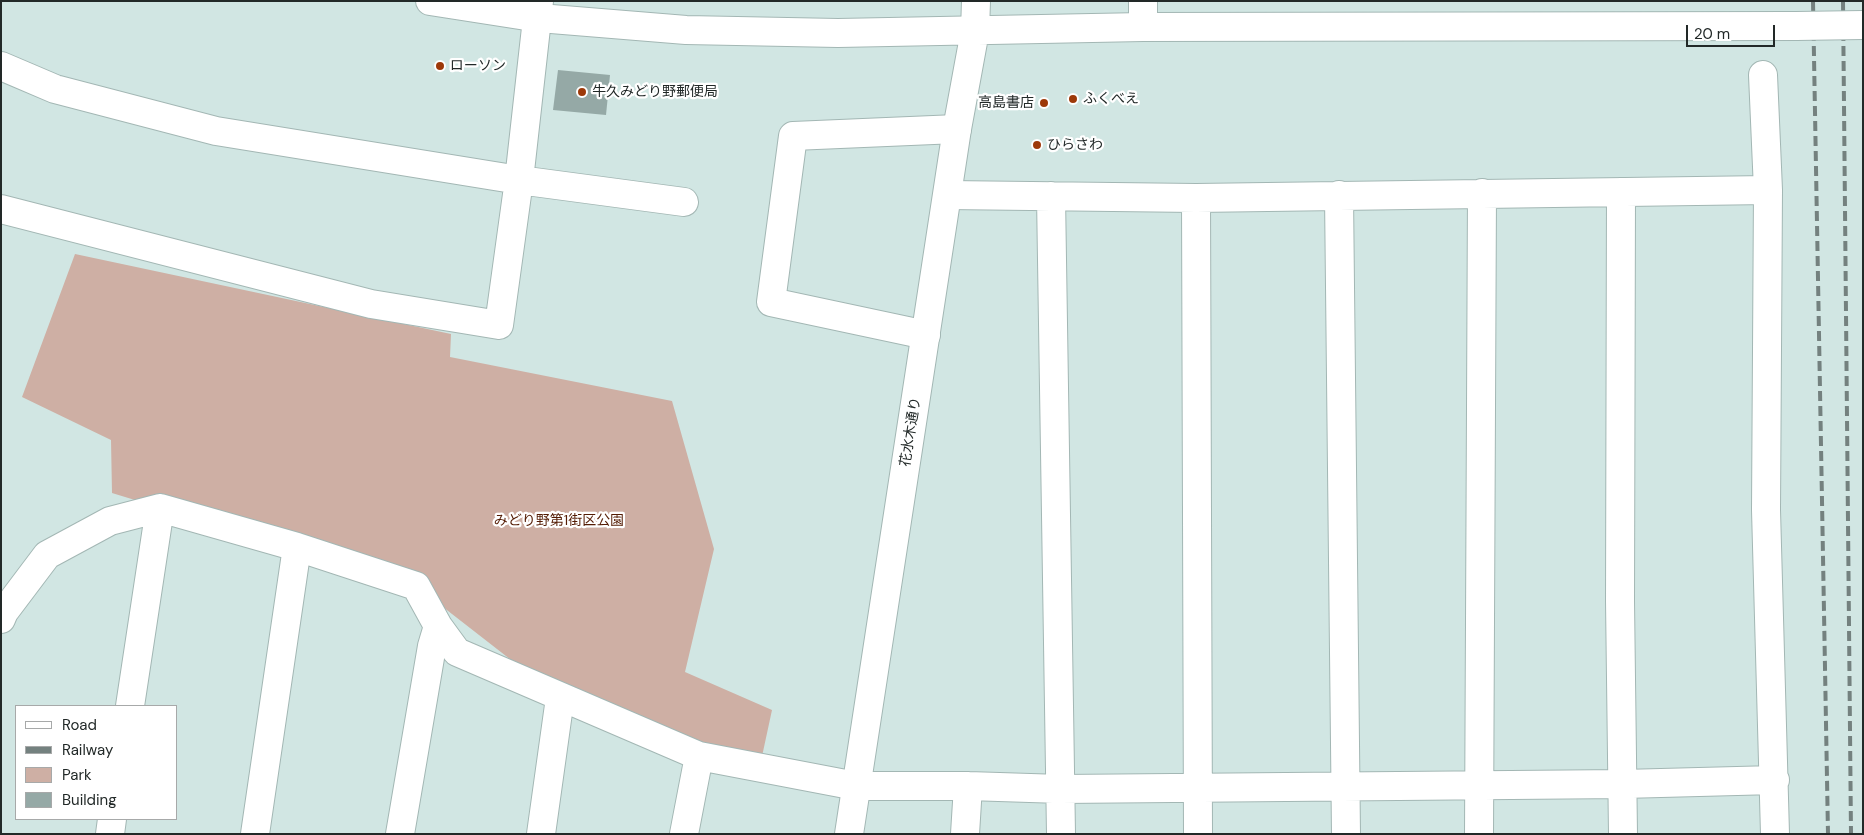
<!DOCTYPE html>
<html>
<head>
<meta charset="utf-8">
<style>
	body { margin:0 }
	#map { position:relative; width:1864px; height:835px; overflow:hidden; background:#d1e6e3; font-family:"DM Sans",sans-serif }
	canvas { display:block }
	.frame { position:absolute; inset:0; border:2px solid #222928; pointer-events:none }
	.legend { position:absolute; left:15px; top:705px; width:162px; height:115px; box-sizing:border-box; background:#fff; border:1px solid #a7a9a9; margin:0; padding:6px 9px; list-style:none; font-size:15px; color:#222928 }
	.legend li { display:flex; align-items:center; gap:10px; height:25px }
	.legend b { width:25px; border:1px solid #a7a9a9 }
	.scale { position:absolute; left:1686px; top:25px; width:89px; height:22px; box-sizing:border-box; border:2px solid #222928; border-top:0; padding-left:6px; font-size:15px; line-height:18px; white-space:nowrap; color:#222928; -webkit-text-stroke:4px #fff; paint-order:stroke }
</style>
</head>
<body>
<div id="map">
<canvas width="1864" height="835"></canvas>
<div class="frame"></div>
<ul class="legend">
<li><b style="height:6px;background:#fff"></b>Road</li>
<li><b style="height:6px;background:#74817f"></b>Railway</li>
<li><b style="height:14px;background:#ceafa4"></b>Park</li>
<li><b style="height:14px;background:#95a9a6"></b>Building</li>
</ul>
<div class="scale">20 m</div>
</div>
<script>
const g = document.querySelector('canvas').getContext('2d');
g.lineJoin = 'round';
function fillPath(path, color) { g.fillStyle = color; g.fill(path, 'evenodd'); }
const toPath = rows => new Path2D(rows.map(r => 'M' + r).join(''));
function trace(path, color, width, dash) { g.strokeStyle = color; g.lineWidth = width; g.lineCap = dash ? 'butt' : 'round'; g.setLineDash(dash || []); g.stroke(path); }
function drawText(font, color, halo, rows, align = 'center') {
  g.font = font + ' "DM Sans","Noto Sans JP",sans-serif'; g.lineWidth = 4.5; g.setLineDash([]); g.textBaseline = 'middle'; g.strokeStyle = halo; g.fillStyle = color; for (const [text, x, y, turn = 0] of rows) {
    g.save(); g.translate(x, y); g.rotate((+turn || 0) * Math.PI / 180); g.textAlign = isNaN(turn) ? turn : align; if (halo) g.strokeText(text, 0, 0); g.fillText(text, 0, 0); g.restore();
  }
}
const green = toPath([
	[75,254,451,334,450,357,672,401,714,549,685,672,772,710,761,761,680,743,560,698,416,586,112,493,111,440,22,397]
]);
const building = toPath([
	[558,70,610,75,606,115,553,110]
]);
const minor = toPath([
	[1143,1,1143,27],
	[975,31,976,1],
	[1,66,55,89,216,131,519,180,684,202],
	[1763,75,1768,190,1766,510,1775,834],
	[1621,192,1620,601,1623,834],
	[948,195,1196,198,1768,190],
	[1339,195,1346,834],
	[1051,196,1061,834],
	[1196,198,1198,834],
	[1,209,371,304,499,325,519,180,539,1],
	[926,335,771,302,793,136,957,129],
	[1,619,4,612,47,555,110,521,160,508],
	[130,706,160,508,297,547,416,586,438,626],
	[110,834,112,819],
	[255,834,297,547],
	[400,834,432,646,438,626,457,652,699,756,856,786,968,786,1061,789,1623,784,1775,780],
	[541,834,560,698],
	[684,834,699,756],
	[965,834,968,786],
	[1479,834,1482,193]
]);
const tertiary = toPath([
	[430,1,539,18,686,30,838,33,1143,27,1796,26],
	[849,834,957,129,975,31]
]);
const rail = toPath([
	[1813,1,1828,834],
	[1843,1,1851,834]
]);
const tertiaryBridge = toPath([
	[1796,26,1863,25]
]);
const markers = [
	[440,66,5,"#9d3909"],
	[582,92,5,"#9d3909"],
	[1073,99,5,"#9d3909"],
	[1044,103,5,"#9d3909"],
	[1037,145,5,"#9d3909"]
];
const poiNames = [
	["ローソン",450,66],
	["牛久みどり野郵便局",592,92],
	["ふくべえ",1083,99],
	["高島書店",1034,103,"right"],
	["ひらさわ",1047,145]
];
const streetNames = [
	["花水木通り",911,432,-81]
];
const parkNames = [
	["みどり野第1街区公園",559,521]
];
fillPath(green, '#ceafa4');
fillPath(building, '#95a9a6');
trace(minor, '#a3b7b4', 30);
trace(tertiary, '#a3b7b4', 30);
trace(minor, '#fff', 28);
trace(tertiary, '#fff', 28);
trace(rail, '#74817f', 4, [10, 5]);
trace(tertiaryBridge, '#a3b7b4', 30, []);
trace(tertiaryBridge, '#fff', 28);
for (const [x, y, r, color] of markers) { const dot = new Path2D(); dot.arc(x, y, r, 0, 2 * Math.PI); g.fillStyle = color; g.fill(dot); trace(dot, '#fff', 2); }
drawText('14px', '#222928', '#fff', poiNames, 'left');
drawText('14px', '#222928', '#fff', streetNames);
drawText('14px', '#541c04', '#fff', parkNames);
</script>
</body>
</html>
